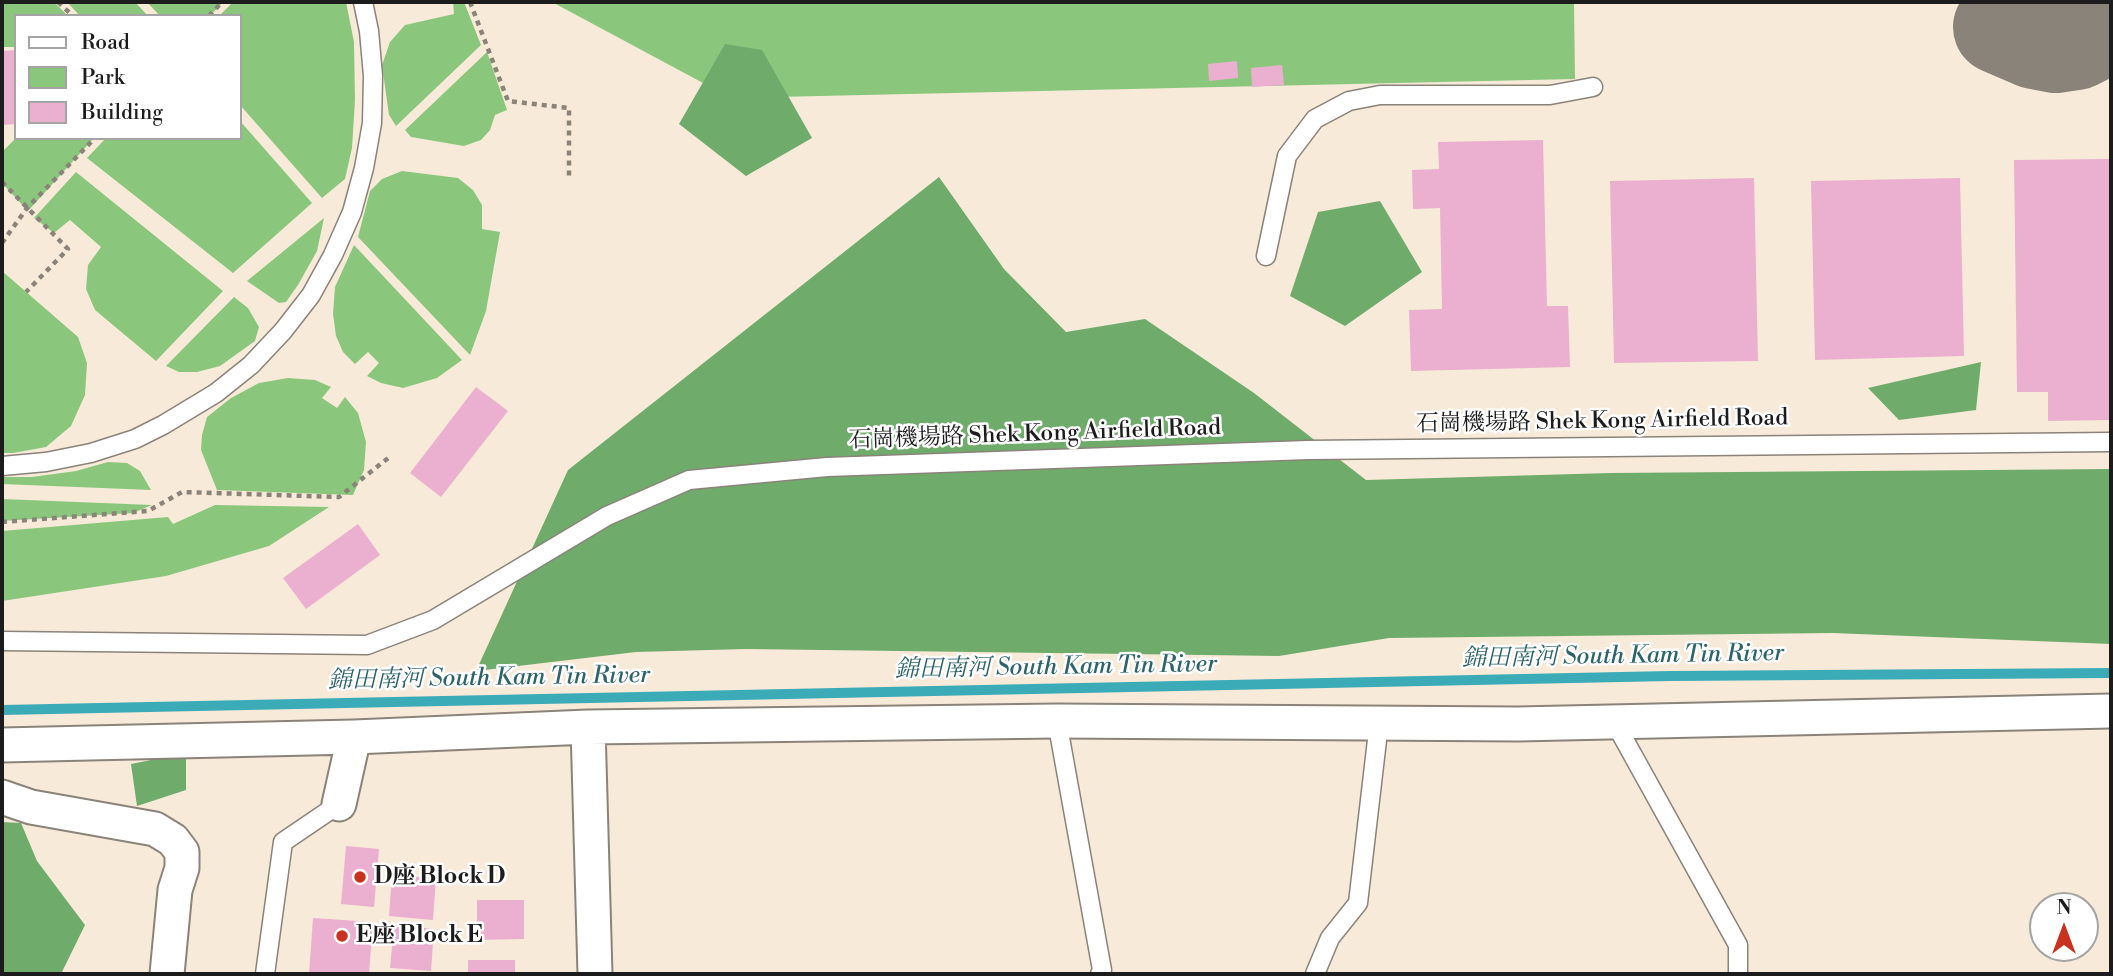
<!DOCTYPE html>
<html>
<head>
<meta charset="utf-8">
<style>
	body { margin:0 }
	#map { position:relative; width:2113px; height:976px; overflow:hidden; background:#f8ead8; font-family:"Libre Bodoni",serif }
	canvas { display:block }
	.frame { position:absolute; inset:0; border:4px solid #1c1c1c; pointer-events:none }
	.legend { position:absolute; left:14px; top:14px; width:228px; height:126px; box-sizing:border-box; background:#fff; border:2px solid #a4a4a4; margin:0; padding:9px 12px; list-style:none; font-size:21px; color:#1c1c1c }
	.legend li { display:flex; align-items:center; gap:14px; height:35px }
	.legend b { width:35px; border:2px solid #a4a4a4 }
	.north { position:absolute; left:2029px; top:892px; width:70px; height:70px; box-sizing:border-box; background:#fff; border:2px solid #a4a4a4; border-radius:50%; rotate:0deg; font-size:19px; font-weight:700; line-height:28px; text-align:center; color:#1c1c1c }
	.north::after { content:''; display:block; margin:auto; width:24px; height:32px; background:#c8321e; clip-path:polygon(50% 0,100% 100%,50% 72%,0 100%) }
</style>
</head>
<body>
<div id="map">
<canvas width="2113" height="976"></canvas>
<div class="frame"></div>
<ul class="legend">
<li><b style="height:9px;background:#fff"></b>Road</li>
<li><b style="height:19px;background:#8ac77d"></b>Park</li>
<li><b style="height:19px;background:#ebafd0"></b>Building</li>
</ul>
<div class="north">N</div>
</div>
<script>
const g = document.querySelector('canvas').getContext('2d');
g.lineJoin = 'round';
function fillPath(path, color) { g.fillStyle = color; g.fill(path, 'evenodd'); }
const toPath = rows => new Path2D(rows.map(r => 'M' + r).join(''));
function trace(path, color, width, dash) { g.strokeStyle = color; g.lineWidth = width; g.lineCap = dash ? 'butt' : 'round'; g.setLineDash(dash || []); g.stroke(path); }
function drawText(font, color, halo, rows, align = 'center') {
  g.font = font + ' "Libre Bodoni","Noto Serif TC",serif'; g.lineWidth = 5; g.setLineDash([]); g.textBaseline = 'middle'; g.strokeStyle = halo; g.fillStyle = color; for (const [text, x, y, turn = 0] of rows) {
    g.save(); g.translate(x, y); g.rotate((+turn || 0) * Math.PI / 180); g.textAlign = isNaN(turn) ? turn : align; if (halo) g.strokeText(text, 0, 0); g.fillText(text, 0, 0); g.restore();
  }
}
const green = toPath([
	[2,2,54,2,68,16,16,16,16,47,2,47],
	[67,2,135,2,148,16,80,16],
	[147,2,223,2,210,16,160,16],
	[233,2,346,2,354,42,355,100,352,148,345,179,322,198,240,105,240,16,219,16],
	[453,2,464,2,481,45,396,126,389,115,382,65,390,42,405,25,454,14],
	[552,2,1574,2,1575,79,731,98],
	[487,52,507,110,495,115,490,130,481,140,464,146,411,137,405,130],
	[240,121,312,203,233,273,87,158,106,138,240,138],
	[16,138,94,138,28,211,2,183,2,152],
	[402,171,458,178,473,190,482,205,482,229,500,232,486,311,470,355,358,237,370,191,382,179],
	[76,172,223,291,156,361,95,310,86,289,88,265,101,247,70,220,54,233,34,218],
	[324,218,317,251,298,285,286,302,279,303,247,281],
	[354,245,462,360,437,378,403,388,381,383,367,376,379,363,368,352,355,364,343,352,336,336,333,314,335,287],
	[2,271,78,337,87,363,85,395,71,426,46,447,13,453,2,453],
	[234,297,248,308,259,327,255,341,220,366,197,372,179,372,166,366],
	[288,378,315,380,331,387,322,398,337,408,345,397,358,413,366,442,364,470,353,495,217,490,201,450,202,435,207,417,231,398,259,383],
	[108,462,127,463,140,471,151,490,2,484,2,477,32,477,76,471],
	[2,499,152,505,133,513,2,521],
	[215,505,329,507,269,546,166,576,2,601,2,531,168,517,173,524]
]);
const forest = toPath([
	[725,44,762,50,812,138,746,176,679,124],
	[939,177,1004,269,1066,332,1145,319,1254,393,1366,480,1610,473,2111,469,2111,644,1832,633,1389,638,1279,656,746,649,636,652,476,671,568,470],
	[1380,201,1422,272,1345,326,1290,296,1318,212],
	[1981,362,1976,410,1899,420,1868,388],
	[186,753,186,790,137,806,131,764],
	[2,822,21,823,37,861,85,925,61,974,2,974]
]);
const stream = toPath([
	[2,710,1670,676,2111,673]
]);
const taxiway = toPath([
	[2000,27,2035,42,2056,46,2076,43,2095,33,2108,19,2111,11]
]);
const building = toPath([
	[16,50,16,124,2,125,2,51],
	[1237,61,1238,78,1209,81,1208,64],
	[1282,65,1284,85,1252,87,1251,68],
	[1543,140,1547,306,1568,306,1570,367,1411,371,1409,310,1442,309,1440,208,1413,209,1412,170,1439,169,1438,142],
	[2111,159,2111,420,2048,421,2048,392,2017,392,2014,160],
	[1754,178,1758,361,1614,363,1610,181],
	[1960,178,1964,356,1815,360,1811,181],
	[476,387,508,411,441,497,410,473],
	[358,524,380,555,306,609,283,578],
	[346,846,379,849,374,907,341,904],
	[392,875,436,878,433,920,389,916],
	[477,900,524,900,524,939,477,940],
	[313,918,373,922,369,974,309,974],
	[394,925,434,929,431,971,390,968],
	[468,960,515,960,515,974,468,974]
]);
const path = toPath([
	[58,2,73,16],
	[470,2,508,101,569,108,569,179],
	[209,16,222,2],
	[2,182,68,249,26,292],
	[2,243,27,208,95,138],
	[2,522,148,511,182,492,339,497,392,455]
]);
const service = toPath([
	[1266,256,1287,156,1315,119,1349,101,1380,95,1550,95,1593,87],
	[2,466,46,462,91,453,135,439,163,425,216,393,251,365,283,331,311,295,333,255,352,212,364,168,372,123,373,76,369,31,363,2],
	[2,641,367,645,433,620,607,516,689,480,827,467,1308,450,2111,442],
	[1057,721,1102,970,1100,974],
	[1615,723,1738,945,1738,974],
	[265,974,283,842,339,804],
	[1315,974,1330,938,1358,903,1379,723]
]);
const minor = toPath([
	[588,727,595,974],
	[2,745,354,737,588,727,1057,721,1518,724,2111,711],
	[2,797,31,807,155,829,173,840,182,852,182,868,175,890,167,974],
	[339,804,354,737]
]);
const markers = [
	[360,877,7,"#c8321e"],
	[342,936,7,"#c8321e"]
];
const streetNames = [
	["石崗機場路 Shek Kong Airfield Road",1602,422,-1],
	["石崗機場路 Shek Kong Airfield Road",1035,435,-2]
];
const poiNames = [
	["D座 Block D",374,877],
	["E座 Block E",356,936]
];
const waterNames = [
	["錦田南河 South Kam Tin River",1623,657,-1],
	["錦田南河 South Kam Tin River",1056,668,-1],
	["錦田南河 South Kam Tin River",489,679,-1]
];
fillPath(green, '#8ac77d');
fillPath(forest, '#6fac6c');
trace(stream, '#3babb8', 10);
trace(taxiway, '#8a837a', 94);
fillPath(building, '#ebafd0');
trace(service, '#8a837a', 21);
trace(minor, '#8a837a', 37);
trace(path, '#8a837a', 4.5, [5, 5]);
trace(service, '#fff', 18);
trace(minor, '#fff', 33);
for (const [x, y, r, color] of markers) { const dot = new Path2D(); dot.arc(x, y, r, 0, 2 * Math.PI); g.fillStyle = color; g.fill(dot); trace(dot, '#fff', 2.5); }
drawText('23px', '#1c1c1c', '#fff', streetNames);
drawText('bold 23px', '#1c1c1c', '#fff', poiNames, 'left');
drawText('italic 24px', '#2c646a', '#fff', waterNames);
</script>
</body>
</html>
